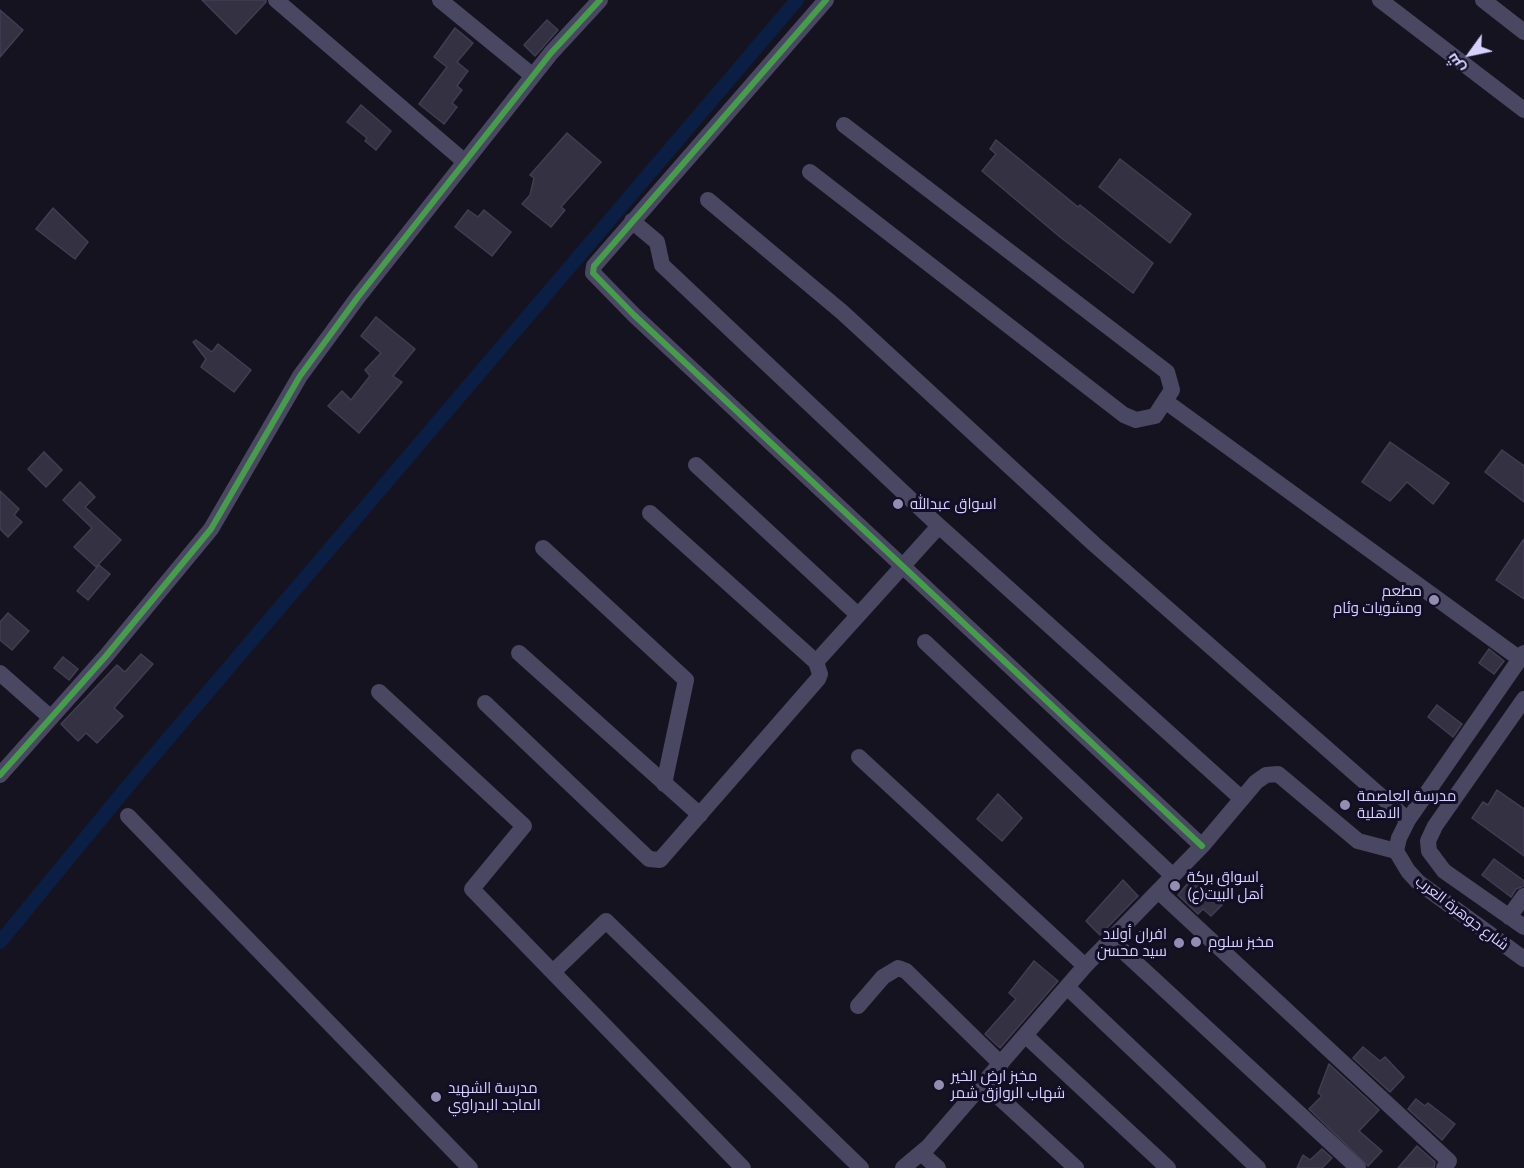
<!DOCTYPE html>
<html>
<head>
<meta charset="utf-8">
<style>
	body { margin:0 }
	#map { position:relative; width:1524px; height:1168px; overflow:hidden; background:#161320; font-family:Ubuntu,Cairo,sans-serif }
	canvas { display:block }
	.north { position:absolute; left:1440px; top:24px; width:60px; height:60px; -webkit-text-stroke:4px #120e25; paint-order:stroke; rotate:237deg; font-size:16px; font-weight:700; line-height:24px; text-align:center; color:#d7d1ff }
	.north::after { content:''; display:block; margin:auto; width:21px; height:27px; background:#d7d1ff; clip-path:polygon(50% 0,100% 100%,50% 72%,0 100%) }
</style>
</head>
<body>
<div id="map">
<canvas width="1524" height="1168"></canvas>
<div class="north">ش</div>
</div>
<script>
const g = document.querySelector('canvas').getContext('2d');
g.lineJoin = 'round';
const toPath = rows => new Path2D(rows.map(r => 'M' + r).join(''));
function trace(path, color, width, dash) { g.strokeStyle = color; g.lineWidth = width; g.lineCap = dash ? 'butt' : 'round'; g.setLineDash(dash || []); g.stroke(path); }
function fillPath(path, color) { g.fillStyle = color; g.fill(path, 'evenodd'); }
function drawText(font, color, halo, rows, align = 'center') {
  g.font = font + ' Ubuntu,Cairo,sans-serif'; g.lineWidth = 6; g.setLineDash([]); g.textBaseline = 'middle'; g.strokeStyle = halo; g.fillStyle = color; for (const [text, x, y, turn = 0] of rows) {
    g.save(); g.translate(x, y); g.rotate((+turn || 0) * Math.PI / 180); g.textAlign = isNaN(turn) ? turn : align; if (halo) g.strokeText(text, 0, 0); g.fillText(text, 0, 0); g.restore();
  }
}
const canal = toPath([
	[0,942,133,780,797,0]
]);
const building = toPath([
	[202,0,266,0,266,2,236,34,202,0],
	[0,10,23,30,0,57,0,10],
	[547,20,558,30,535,56,524,45,547,20],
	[455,28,473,43,457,62,468,71,457,86,462,90,452,103,457,107,444,124,419,104,447,67,434,57,455,28],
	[361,105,391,131,376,150,365,141,367,138,347,122,361,105],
	[567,133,601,162,561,207,565,210,551,227,522,204,530,195,534,178,530,175,567,133],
	[996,140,1078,207,1080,205,1153,263,1133,293,1060,237,982,171,996,154,990,149,996,140],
	[1120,159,1191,214,1170,243,1099,187,1120,159],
	[53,208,88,242,75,259,36,229,53,208],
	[468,210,478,217,484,210,511,232,492,256,455,227,468,210],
	[376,317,415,349,393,376,402,382,359,433,328,406,342,391,351,400,370,376,365,370,381,353,361,336,376,317],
	[196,340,212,352,218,344,251,370,234,392,201,367,206,359,193,342,196,340],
	[1390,442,1449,483,1433,504,1407,482,1390,501,1362,482,1390,442],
	[1502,450,1524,466,1524,502,1485,472,1502,450],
	[44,452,62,470,46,487,28,469,44,452],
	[80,482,95,497,85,507,121,540,96,567,74,547,92,528,63,500,80,482],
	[0,491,19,509,14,515,22,522,8,537,0,529,0,491],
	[1524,539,1524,599,1496,580,1524,539],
	[99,565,110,574,88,600,77,591,99,565],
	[8,613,29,631,12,650,0,640,0,622,8,613],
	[1489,649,1504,661,1494,674,1479,663,1489,649],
	[141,654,153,664,114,708,123,716,97,743,86,733,78,741,61,724,117,665,125,672,141,654],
	[63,657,78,669,69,680,54,668,63,657],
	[1437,705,1462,724,1453,737,1428,717,1437,705],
	[1497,790,1524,809,1524,856,1472,818,1483,802,1488,805,1497,790],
	[998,794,1022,818,1002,841,977,819,998,794],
	[1494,859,1524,881,1524,886,1516,889,1511,897,1482,875,1494,859],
	[1193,877,1222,905,1211,916,1203,909,1198,914,1178,895,1193,877],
	[1123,880,1138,896,1100,935,1086,921,1123,880],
	[1034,961,1058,981,1000,1048,985,1034,1016,999,1009,993,1034,961],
	[1363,1047,1380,1061,1385,1057,1404,1077,1390,1092,1353,1058,1363,1047],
	[1329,1064,1379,1110,1359,1131,1382,1151,1368,1166,1309,1109,1322,1096,1318,1093,1329,1064],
	[1416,1099,1425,1106,1428,1103,1455,1124,1442,1140,1408,1109,1416,1099],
	[1417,1146,1435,1162,1434,1168,1398,1168,1417,1146],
	[1322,1149,1332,1158,1322,1168,1297,1168,1303,1155,1310,1160,1322,1149]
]);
const minor = toPath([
	[276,0,465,162],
	[440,0,533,76],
	[826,0,594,266,593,273,634,315,1202,846],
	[1380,0,1524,110],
	[1483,0,1524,32],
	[810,172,1124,415,1136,420,1155,416,1172,390,1167,372,844,125],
	[708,200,842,312,1094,544,1408,820],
	[632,221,657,242,662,265,939,526,1242,799],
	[1165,401,1520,659],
	[696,465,858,615],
	[650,513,816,662,939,526],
	[543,548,686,680,664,784],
	[925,642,1173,876],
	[519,653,700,815],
	[1524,653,1408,820,1399,838,1396,851,1408,871,1418,882,1524,959],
	[0,673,51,718],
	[379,692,524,826,472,889,743,1168],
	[1524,699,1435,826,1428,841,1429,851,1444,871,1524,927],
	[485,703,649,859,660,860,818,679,820,674,816,662],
	[859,757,1085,966],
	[0,775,106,656,211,529,300,376,358,297,551,53,600,0],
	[128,816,470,1168],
	[1158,891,1449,1161,1444,1168],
	[1509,917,1524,896],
	[1110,939,1358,1168],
	[553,972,606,921,861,1168],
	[1067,987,1258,1168],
	[858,1006,883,977,898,968,906,971,1001,1064],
	[1026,1036,1168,1168],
	[988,1087,1076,1168],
	[921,1153,938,1168],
	[903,1168,928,1147,1085,966,1202,846,1256,782,1266,775,1278,774,1358,841,1396,851]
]);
const cycleway = toPath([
	[826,0,594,266,593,273,634,315,1202,846],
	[0,775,106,656,211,529,300,376,358,297,551,53,600,0]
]);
const markers = [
	[898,504,6,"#938eb1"],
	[1434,600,6,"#938eb1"],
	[1345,805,6,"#938eb1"],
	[1175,886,6,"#938eb1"],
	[1196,942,6,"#938eb1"],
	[1179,943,6,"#938eb1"],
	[939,1085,6,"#938eb1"],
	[436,1097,6,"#938eb1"]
];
const poiNames = [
	["اسواق عبدالله",910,504],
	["مطعم",1422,591,"right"],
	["ومشويات وئام",1422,608,"right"],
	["مدرسة العاصمة",1357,796],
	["الاهلية",1357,813],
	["اسواق بركة",1187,877],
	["أهل البيت(ع)",1187,894],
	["افران أولاد",1167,934,"right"],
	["سيد محسن",1167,951,"right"],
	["مخبز سلوم",1208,942],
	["مخبز ارض الخير",951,1076],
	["شهاب الروازق شمر",951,1093],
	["مدرسة الشهيد",448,1088],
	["الماجد البدراوي",448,1105]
];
const streetNames = [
	["شارع جوهرة العرب",1462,913,37]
];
trace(canal, '#0b1e43', 14);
fillPath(building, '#343142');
trace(building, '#423d53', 1.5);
trace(minor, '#494761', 16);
trace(cycleway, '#469c4c', 6);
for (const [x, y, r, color] of markers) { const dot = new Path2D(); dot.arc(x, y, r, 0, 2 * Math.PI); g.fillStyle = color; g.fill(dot); trace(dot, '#120e25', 2); }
drawText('15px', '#d7d1ff', '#120e25', poiNames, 'left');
drawText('15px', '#d7d1ff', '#120e25', streetNames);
</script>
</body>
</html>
